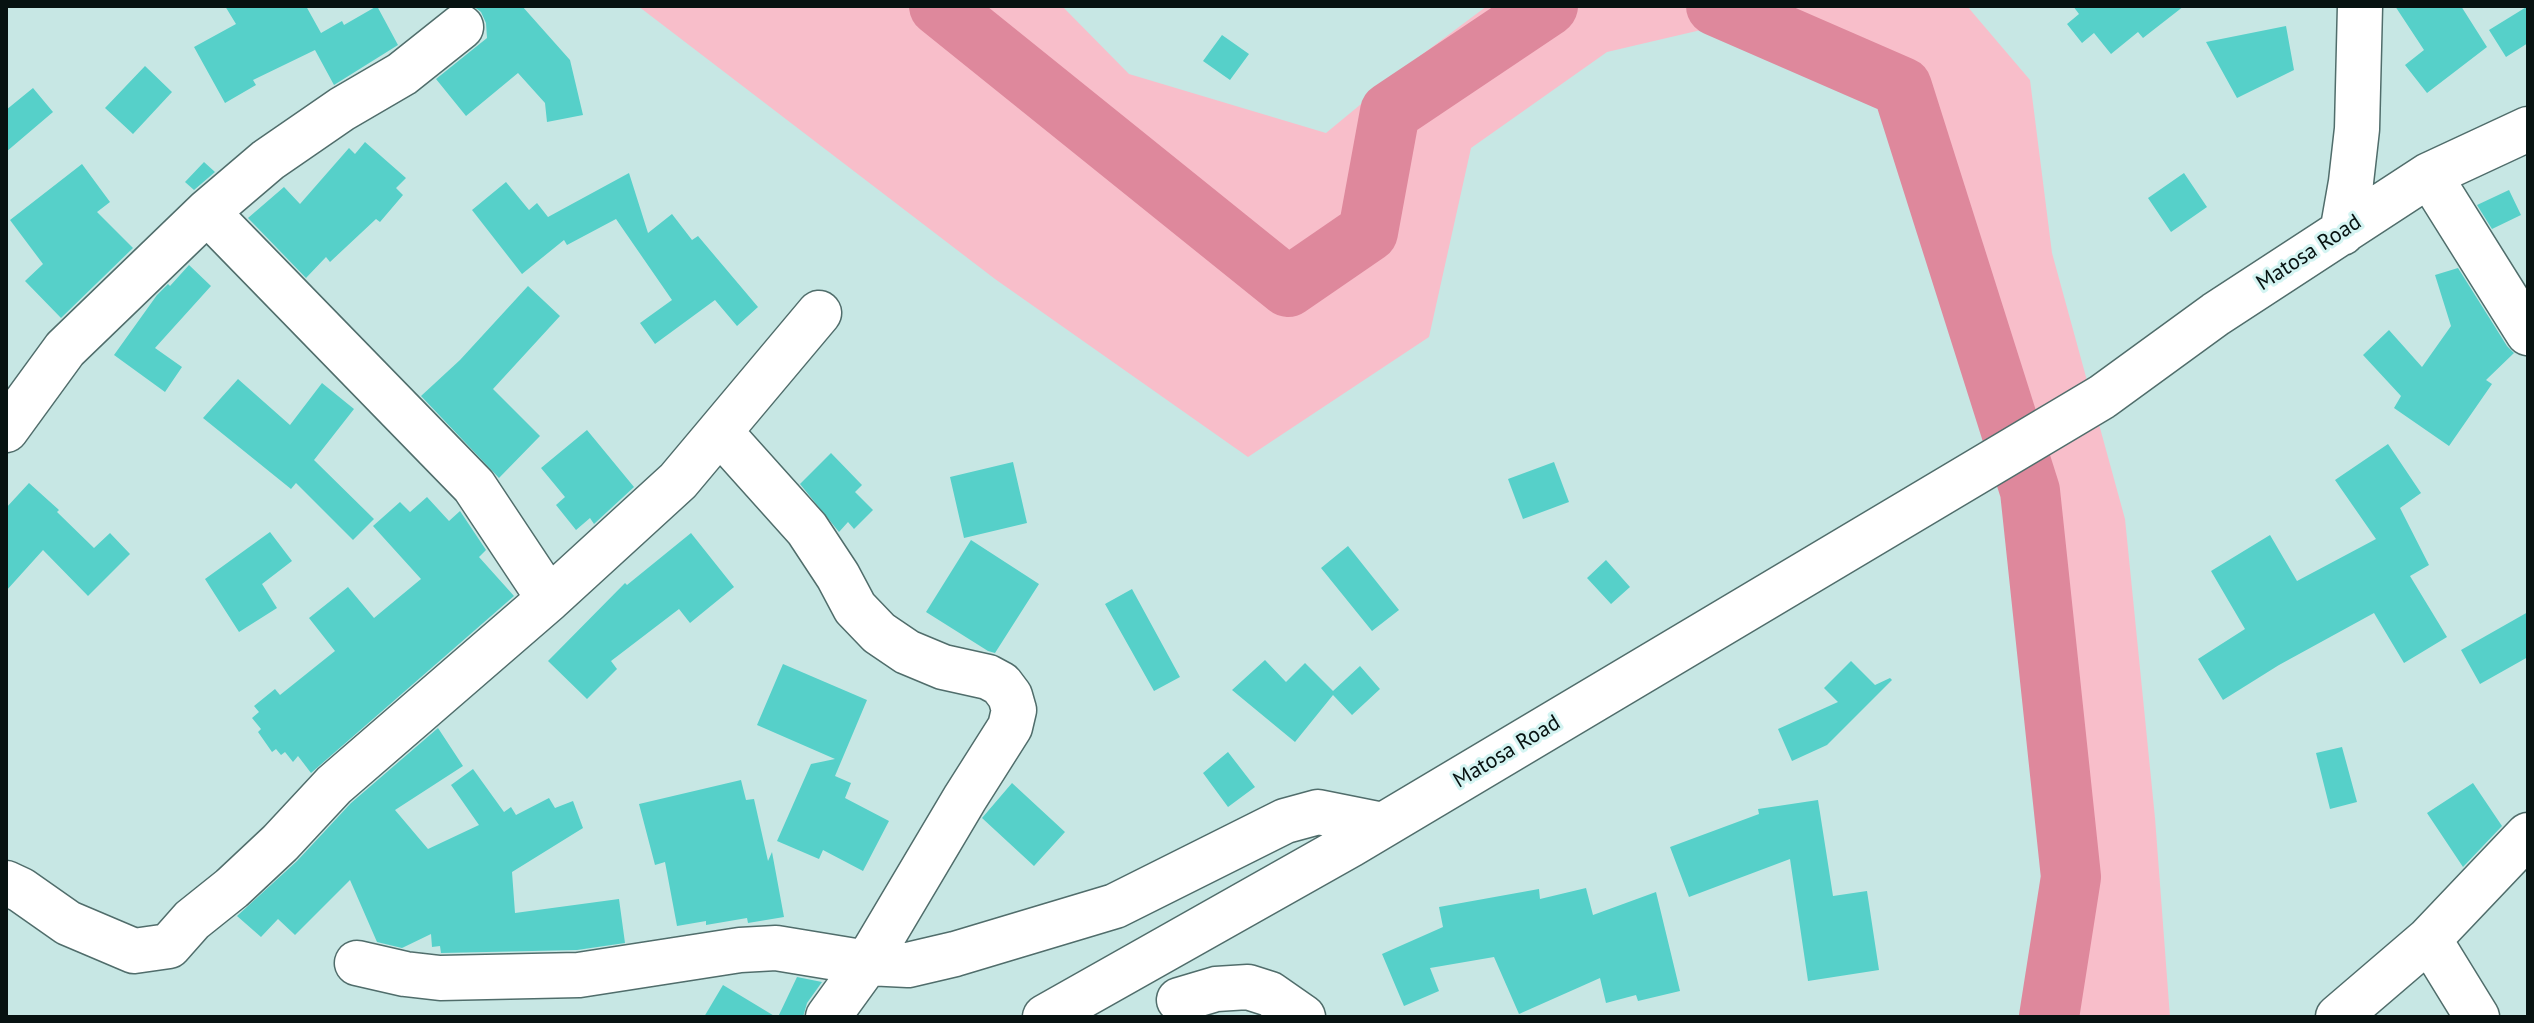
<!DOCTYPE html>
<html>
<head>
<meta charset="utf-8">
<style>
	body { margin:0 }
	#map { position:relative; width:2534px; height:1023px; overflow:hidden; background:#c7e7e4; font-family:"PT Sans",sans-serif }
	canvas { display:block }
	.frame { position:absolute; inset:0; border:8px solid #071211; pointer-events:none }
</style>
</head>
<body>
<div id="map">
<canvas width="2534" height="1023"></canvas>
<div class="frame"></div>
</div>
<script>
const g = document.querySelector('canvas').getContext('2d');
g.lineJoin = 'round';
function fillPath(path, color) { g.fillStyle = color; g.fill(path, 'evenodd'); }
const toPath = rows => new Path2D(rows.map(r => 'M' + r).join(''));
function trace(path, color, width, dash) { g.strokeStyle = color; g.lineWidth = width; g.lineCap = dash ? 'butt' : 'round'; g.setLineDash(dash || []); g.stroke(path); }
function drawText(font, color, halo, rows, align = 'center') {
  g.font = font + ' "PT Sans",sans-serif'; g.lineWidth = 6; g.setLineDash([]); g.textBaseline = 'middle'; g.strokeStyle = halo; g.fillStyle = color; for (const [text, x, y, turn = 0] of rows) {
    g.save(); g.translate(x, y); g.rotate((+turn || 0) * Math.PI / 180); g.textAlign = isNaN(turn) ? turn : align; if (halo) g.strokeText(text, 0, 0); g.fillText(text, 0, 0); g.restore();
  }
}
const green = toPath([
	[638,6,1062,6,1129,74,1326,133,1412,62,1487,6,1967,6,2030,80,2052,253,2125,519,2155,818,2170,1017,2030,1017,2054,752,1976,277,1928,123,1718,26,1607,52,1471,148,1429,337,1248,457,995,279]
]);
const river = toPath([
	[939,6,1288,287,1368,232,1390,112,1548,6],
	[1716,6,1902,87,2030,491,2071,877,2049,1017]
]);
const building = toPath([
	[225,6,306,6,321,33,342,21,344,25,377,6,398,45,334,85,315,50,253,80,256,85,225,103,194,47,236,24],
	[473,6,522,6,570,60,583,115,547,122,545,103,518,73,466,116,436,79,487,38,486,23,481,12],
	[2073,6,2184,6,2143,38,2138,32,2111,54,2094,33,2082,43,2067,24,2079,14],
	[2395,6,2461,6,2487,47,2427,93,2405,65,2424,50],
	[2528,6,2528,43,2506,57,2489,30],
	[2286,26,2294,70,2237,98,2206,42],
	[1222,35,1249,54,1230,80,1203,61],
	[145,66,172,92,133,134,105,108],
	[33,88,53,112,6,152,6,110],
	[365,142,406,178,396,188,403,195,380,222,376,219,330,262,326,257,306,278,248,218,284,187,300,204,349,148,355,154],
	[204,162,215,172,194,190,185,182],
	[82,164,110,202,97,212,133,248,61,318,25,281,43,264,10,220],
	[629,173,648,233,672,214,692,240,698,236,758,307,737,326,715,300,655,344,640,323,672,300,616,219,567,245,564,240,522,274,472,210,506,182,529,210,537,203,548,217],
	[2184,173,2207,207,2171,232,2148,198],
	[2509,190,2521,215,2492,229,2477,205],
	[189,265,211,286,155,348,182,367,165,392,114,355,157,295,168,284,170,286],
	[2458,268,2507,346,2514,353,2486,380,2492,384,2449,446,2394,408,2401,396,2363,355,2389,330,2422,367,2451,326,2435,275],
	[528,286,560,316,493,389,540,436,499,478,421,396,460,360],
	[238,379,290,425,322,383,354,409,314,460,374,519,353,540,296,483,291,489,203,418],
	[587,430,634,487,594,524,590,518,576,530,556,505,565,497,541,468],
	[2388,444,2421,493,2400,508,2429,565,2410,576,2447,637,2404,663,2374,613,2279,665,2223,700,2198,659,2245,629,2211,571,2270,535,2297,581,2376,539,2335,480],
	[831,453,862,485,855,492,873,510,854,529,848,522,839,532,800,484],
	[1013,462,1027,523,964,538,950,477],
	[1554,462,1569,502,1523,519,1508,479],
	[29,483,59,510,57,512,94,548,110,533,130,554,88,596,43,550,6,591,6,508],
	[427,497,449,521,460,511,486,550,479,557,514,596,311,773,298,756,293,762,285,752,281,755,276,749,272,752,258,732,261,729,252,718,259,712,254,706,275,689,280,695,335,651,309,618,348,587,374,618,421,579,373,526,400,502,410,512],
	[270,532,292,561,262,584,277,608,239,632,205,579],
	[691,533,734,587,690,623,679,609,611,661,617,669,587,699,548,661,625,583,627,585],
	[971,540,1039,584,995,653,988,651,926,612],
	[1348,546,1399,610,1372,631,1321,568],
	[1606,560,1630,587,1611,604,1587,578],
	[1132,589,1180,677,1154,691,1105,604],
	[2528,612,2528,657,2480,684,2461,650],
	[1265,660,1286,682,1305,663,1333,691,1360,666,1380,689,1352,715,1333,695,1295,742,1232,690],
	[1851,661,1875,685,1890,678,1892,680,1827,745,1792,761,1778,729,1838,702,1824,688],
	[783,664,867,700,835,776,851,783,845,798,889,821,863,871,823,850,819,859,777,841,811,764,835,759,757,725],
	[438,728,463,766,395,810,428,849,479,825,451,785,473,769,504,812,511,807,516,815,549,798,555,808,573,801,583,828,512,872,515,913,619,899,625,943,577,950,441,953,440,946,432,947,431,934,402,948,377,942,350,880,295,935,278,919,261,937,237,916,297,861,351,803],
	[2342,747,2357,802,2330,809,2316,753],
	[1228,752,1255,787,1228,807,1203,773],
	[741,780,746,800,754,799,768,861,772,852,784,917,748,923,747,918,706,925,706,921,677,926,665,862,655,865,639,804],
	[1012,783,1065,832,1034,866,982,818],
	[2473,783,2502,826,2463,867,2427,813],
	[1818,800,1833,896,1867,891,1879,970,1808,981,1790,859,1689,897,1670,847,1759,814,1758,809],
	[1586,888,1593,915,1656,892,1680,991,1638,1001,1636,995,1606,1003,1600,978,1519,1014,1494,957,1430,968,1439,991,1404,1006,1382,954,1443,927,1439,907,1539,889,1540,899],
	[797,977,822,982,807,1003,803,1017,778,1017],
	[723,985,776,1017,704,1017]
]);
const minor = toPath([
	[2429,175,2528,333],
	[207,212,474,486,549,599],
	[2342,233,2351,182,2357,129,2360,6],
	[6,430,65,349,207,212,268,160,342,109,402,74,461,27],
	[720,432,807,529,838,576,855,608,879,633,907,652,943,667,988,677,1001,684,1010,696,1014,710,1010,727,965,798,867,963,828,1017],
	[6,883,21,890,68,923,134,951,169,946,192,920,232,888,280,843,334,785,549,599,678,481,819,313],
	[2429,939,2477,1017],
	[357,963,405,974,440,978,579,975,740,950,776,948,867,963,908,965,955,954,1115,906,1285,821,1318,812,1383,825],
	[1179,1000,1216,989,1248,987,1270,994,1303,1017],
	[1045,1017,1350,845,2102,397,2216,314,2429,175,2528,129],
	[2338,1017,2429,939,2528,835]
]);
const streetNames = [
	["Matosa Road",2309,253,-33],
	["Matosa Road",1507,752,-31]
];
fillPath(green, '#f8beca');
trace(river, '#de889c', 60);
fillPath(building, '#56d0c9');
trace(minor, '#506d6b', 47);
trace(minor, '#fff', 44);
drawText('22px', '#071211', '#d4f4f2', streetNames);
</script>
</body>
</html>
